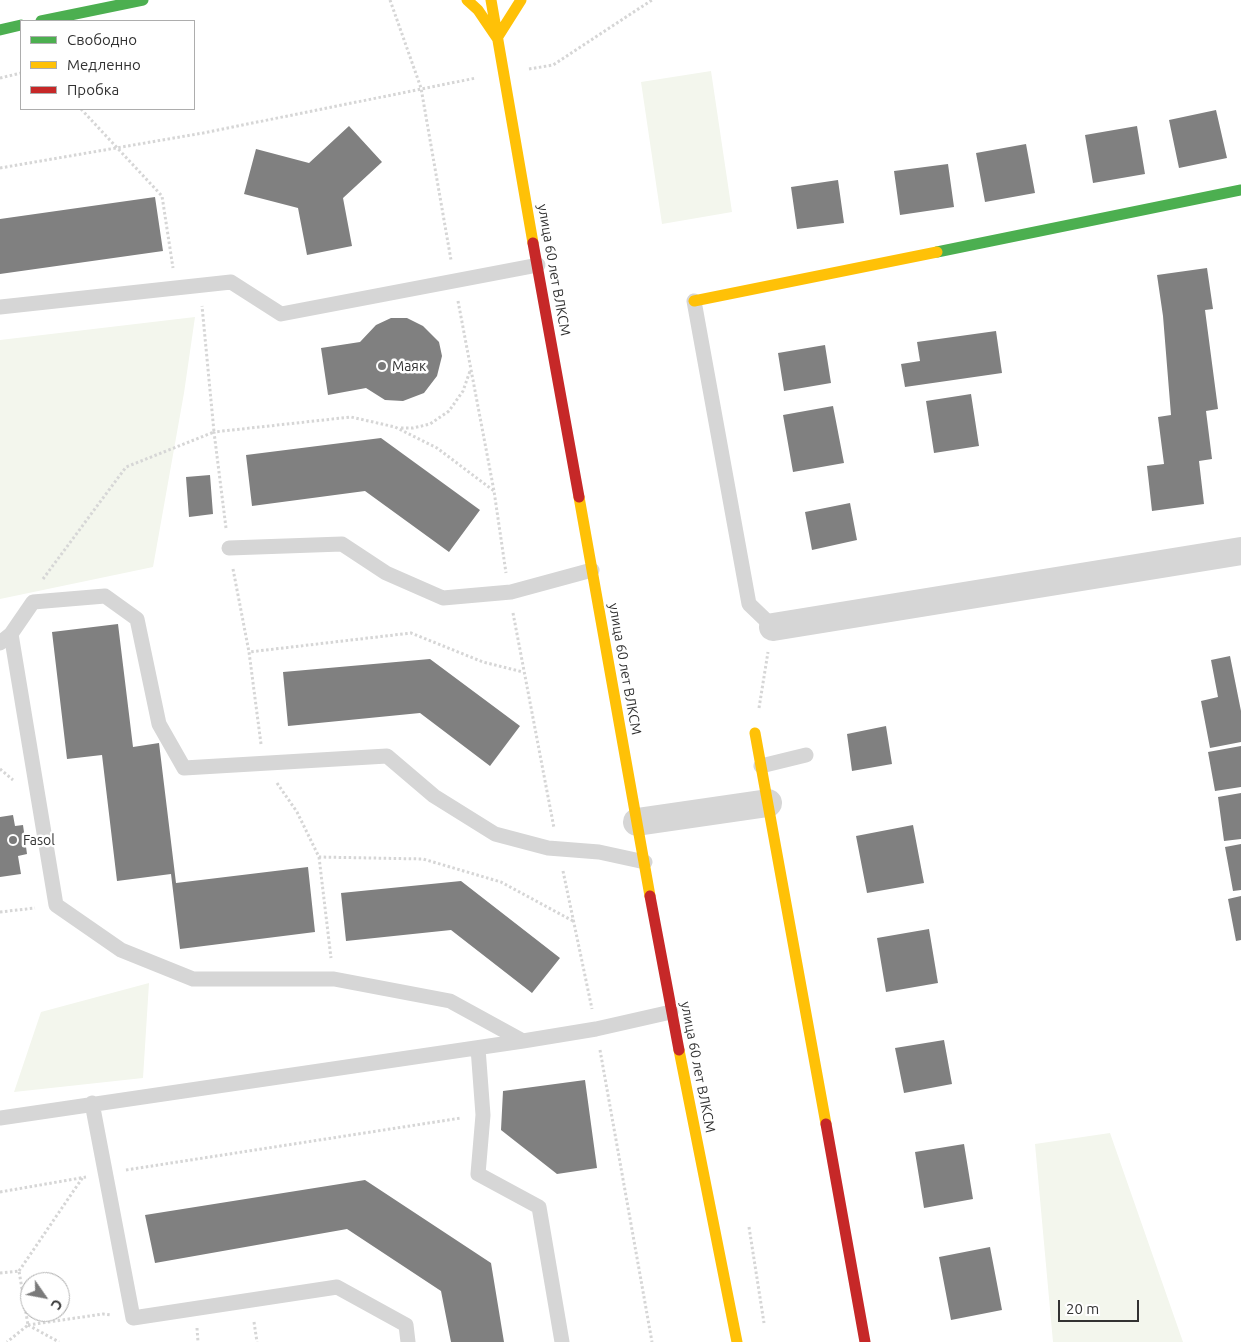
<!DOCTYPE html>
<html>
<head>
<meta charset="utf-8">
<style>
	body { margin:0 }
	#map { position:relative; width:1241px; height:1342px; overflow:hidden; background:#fff; font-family:Ubuntu,sans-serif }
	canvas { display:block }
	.legend { position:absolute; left:20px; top:20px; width:175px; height:90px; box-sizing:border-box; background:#fff; border:1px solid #adadad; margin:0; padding:6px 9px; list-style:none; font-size:15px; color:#323232 }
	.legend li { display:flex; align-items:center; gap:10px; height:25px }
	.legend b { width:25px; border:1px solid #adadad }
	.north { position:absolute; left:20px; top:1272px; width:50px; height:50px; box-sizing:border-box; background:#fff; border:1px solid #adadad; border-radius:50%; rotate:123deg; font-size:14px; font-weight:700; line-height:20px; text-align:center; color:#323232 }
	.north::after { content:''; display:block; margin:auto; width:18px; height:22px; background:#7a7a7a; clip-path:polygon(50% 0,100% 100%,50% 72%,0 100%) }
	.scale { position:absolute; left:1058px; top:1300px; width:81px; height:22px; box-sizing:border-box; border:2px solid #323232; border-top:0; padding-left:6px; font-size:15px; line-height:18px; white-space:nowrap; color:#323232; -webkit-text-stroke:4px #fff; paint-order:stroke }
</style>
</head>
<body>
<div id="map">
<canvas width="1241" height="1342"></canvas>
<ul class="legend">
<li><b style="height:6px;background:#4caf50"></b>Свободно</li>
<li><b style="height:6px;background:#ffc107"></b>Медленно</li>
<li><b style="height:6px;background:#c62828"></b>Пробка</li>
</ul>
<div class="north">С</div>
<div class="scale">20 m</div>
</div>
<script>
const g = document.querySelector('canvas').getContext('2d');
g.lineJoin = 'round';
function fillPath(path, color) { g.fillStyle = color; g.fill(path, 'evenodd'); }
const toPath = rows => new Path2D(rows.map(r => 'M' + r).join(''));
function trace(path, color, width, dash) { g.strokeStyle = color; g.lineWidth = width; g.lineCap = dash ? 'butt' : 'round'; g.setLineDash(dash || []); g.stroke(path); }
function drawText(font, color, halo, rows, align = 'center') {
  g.font = font + ' Ubuntu,sans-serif'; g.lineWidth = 5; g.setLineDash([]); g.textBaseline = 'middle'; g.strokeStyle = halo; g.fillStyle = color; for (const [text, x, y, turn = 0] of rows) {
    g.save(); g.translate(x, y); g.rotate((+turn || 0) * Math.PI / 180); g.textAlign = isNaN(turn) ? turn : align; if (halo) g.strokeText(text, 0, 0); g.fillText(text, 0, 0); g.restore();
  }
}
const green = toPath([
	[711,71,732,212,662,224,641,82],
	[195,317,184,393,153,567,0,599,0,340],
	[149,983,143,1078,14,1092,41,1012],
	[1110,1133,1183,1342,1053,1342,1035,1144]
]);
const building = toPath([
	[1216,110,1227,158,1179,168,1169,120],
	[349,126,382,162,343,198,352,246,307,255,298,208,244,194,256,149,309,163],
	[1137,126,1145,174,1093,183,1085,135],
	[1026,144,1035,193,985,202,976,153],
	[948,164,954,207,900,215,894,171],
	[838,180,844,223,797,229,791,187],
	[155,197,163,251,0,274,0,219],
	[1207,268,1213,309,1205,310,1218,409,1206,411,1212,459,1199,461,1204,504,1152,511,1147,466,1164,464,1158,417,1171,415,1163,316,1157,275],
	[391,318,407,318,423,326,439,342,442,356,437,376,424,393,403,401,385,400,366,388,328,395,321,348,360,342,376,325],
	[996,331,1002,373,905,387,901,364,920,361,917,342],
	[825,345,831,383,784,391,778,353],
	[971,394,979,446,934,453,926,401],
	[833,406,844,463,793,472,783,415],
	[381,438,480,510,449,552,365,491,252,506,246,455],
	[210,475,213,514,189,517,186,477],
	[850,503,857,540,812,550,805,512],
	[118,624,133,747,159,743,176,883,308,867,315,932,180,949,171,874,117,881,102,755,67,759,52,632],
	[1230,656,1241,711,1241,742,1210,748,1201,701,1218,697,1211,660],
	[430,659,520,726,490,766,420,713,288,726,283,672],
	[886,726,892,764,852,771,847,734],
	[1241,746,1241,787,1215,791,1208,752],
	[1241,793,1241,839,1224,841,1218,797],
	[13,815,15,826,23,825,27,854,18,856,21,874,0,877,0,817],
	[913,825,924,883,867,893,856,836],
	[1241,844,1241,890,1233,891,1225,847],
	[461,881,560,958,532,993,451,930,346,941,341,893],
	[1241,896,1241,940,1236,941,1228,899],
	[929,929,938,983,886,992,877,938],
	[944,1040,952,1084,904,1093,895,1048],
	[585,1080,597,1168,557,1174,501,1130,503,1091],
	[964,1144,973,1199,924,1208,915,1152],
	[365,1180,491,1263,504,1342,451,1342,441,1291,347,1229,155,1263,145,1215],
	[990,1247,1002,1310,951,1320,939,1257]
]);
const path = toPath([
	[390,0,421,88,451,260],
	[529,69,553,65,652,0],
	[0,78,21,73],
	[81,109,162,196,173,268],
	[0,168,203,133,476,78],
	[458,301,494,491,506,573],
	[401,428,413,428,430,424,449,411,463,391,470,371],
	[226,528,214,432,351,417,395,427,437,448,494,491],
	[233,569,249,652],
	[43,579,126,467,214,432,202,306],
	[513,613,554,828],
	[759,708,768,652],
	[261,744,249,652,411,633,483,662,523,672],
	[0,769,13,780],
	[277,783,297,812,319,857,423,859,501,882,573,921],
	[319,857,331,958],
	[563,871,592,1009],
	[0,912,35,908],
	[600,1050,652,1342],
	[126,1170,461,1118],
	[0,1192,86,1177],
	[749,1227,764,1323],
	[19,1271,83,1177],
	[0,1273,19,1271,28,1325,7,1342],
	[254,1322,257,1342],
	[28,1325,103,1314,111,1315],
	[28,1325,59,1342],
	[197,1328,198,1342]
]);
const lane = toPath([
	[694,301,749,604,773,627],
	[0,307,231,282,281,314,538,265],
	[229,548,342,544,386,573,443,598,511,592,592,570],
	[11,634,56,905,121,950,193,979,334,979,450,1001,523,1041],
	[0,643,11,634,33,602,105,596,137,619,159,724,184,768,387,756,434,796,495,834,548,848,599,852,645,862],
	[761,766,806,755],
	[478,1048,483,1115,478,1174,539,1207,562,1342],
	[92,1103,133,1318,337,1287,406,1325,408,1342],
	[0,1118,523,1041,596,1029,671,1012]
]);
const street = toPath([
	[773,627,1241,551],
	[637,822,768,803]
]);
const fast = toPath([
	[41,21,143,0],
	[0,30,21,25],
	[937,252,1241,190]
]);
const slow = toPath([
	[467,0,478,10,497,38,521,0],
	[491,0,533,243],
	[694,301,937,252],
	[579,497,650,896],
	[755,733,826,1124],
	[679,1050,737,1342]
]);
const jam = toPath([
	[533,243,579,497],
	[650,896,679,1050],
	[826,1124,865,1342]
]);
const markers = [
	[382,366,5,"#7a7a7a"],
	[13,840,5,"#7a7a7a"]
];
const streetNames = [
	["улица 60 лет ВЛКСМ",554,270,80],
	["улица 60 лет ВЛКСМ",625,669,80],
	["улица 60 лет ВЛКСМ",698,1067,79]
];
const poiNames = [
	["Маяк",392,366],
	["Fasol",23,840]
];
fillPath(green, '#f3f6ed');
fillPath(building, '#808080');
trace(path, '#d6d6d6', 3, [2.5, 2.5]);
trace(lane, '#d6d6d6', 15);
trace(street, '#d6d6d6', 28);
trace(fast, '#4caf50', 11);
trace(slow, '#ffc107', 11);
trace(jam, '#c62828', 11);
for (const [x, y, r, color] of markers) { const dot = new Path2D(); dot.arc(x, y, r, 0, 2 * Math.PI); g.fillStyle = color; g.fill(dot); trace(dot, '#fff', 2); }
drawText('14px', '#323232', '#fff', streetNames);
drawText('14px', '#323232', '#fff', poiNames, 'left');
</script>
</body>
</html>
